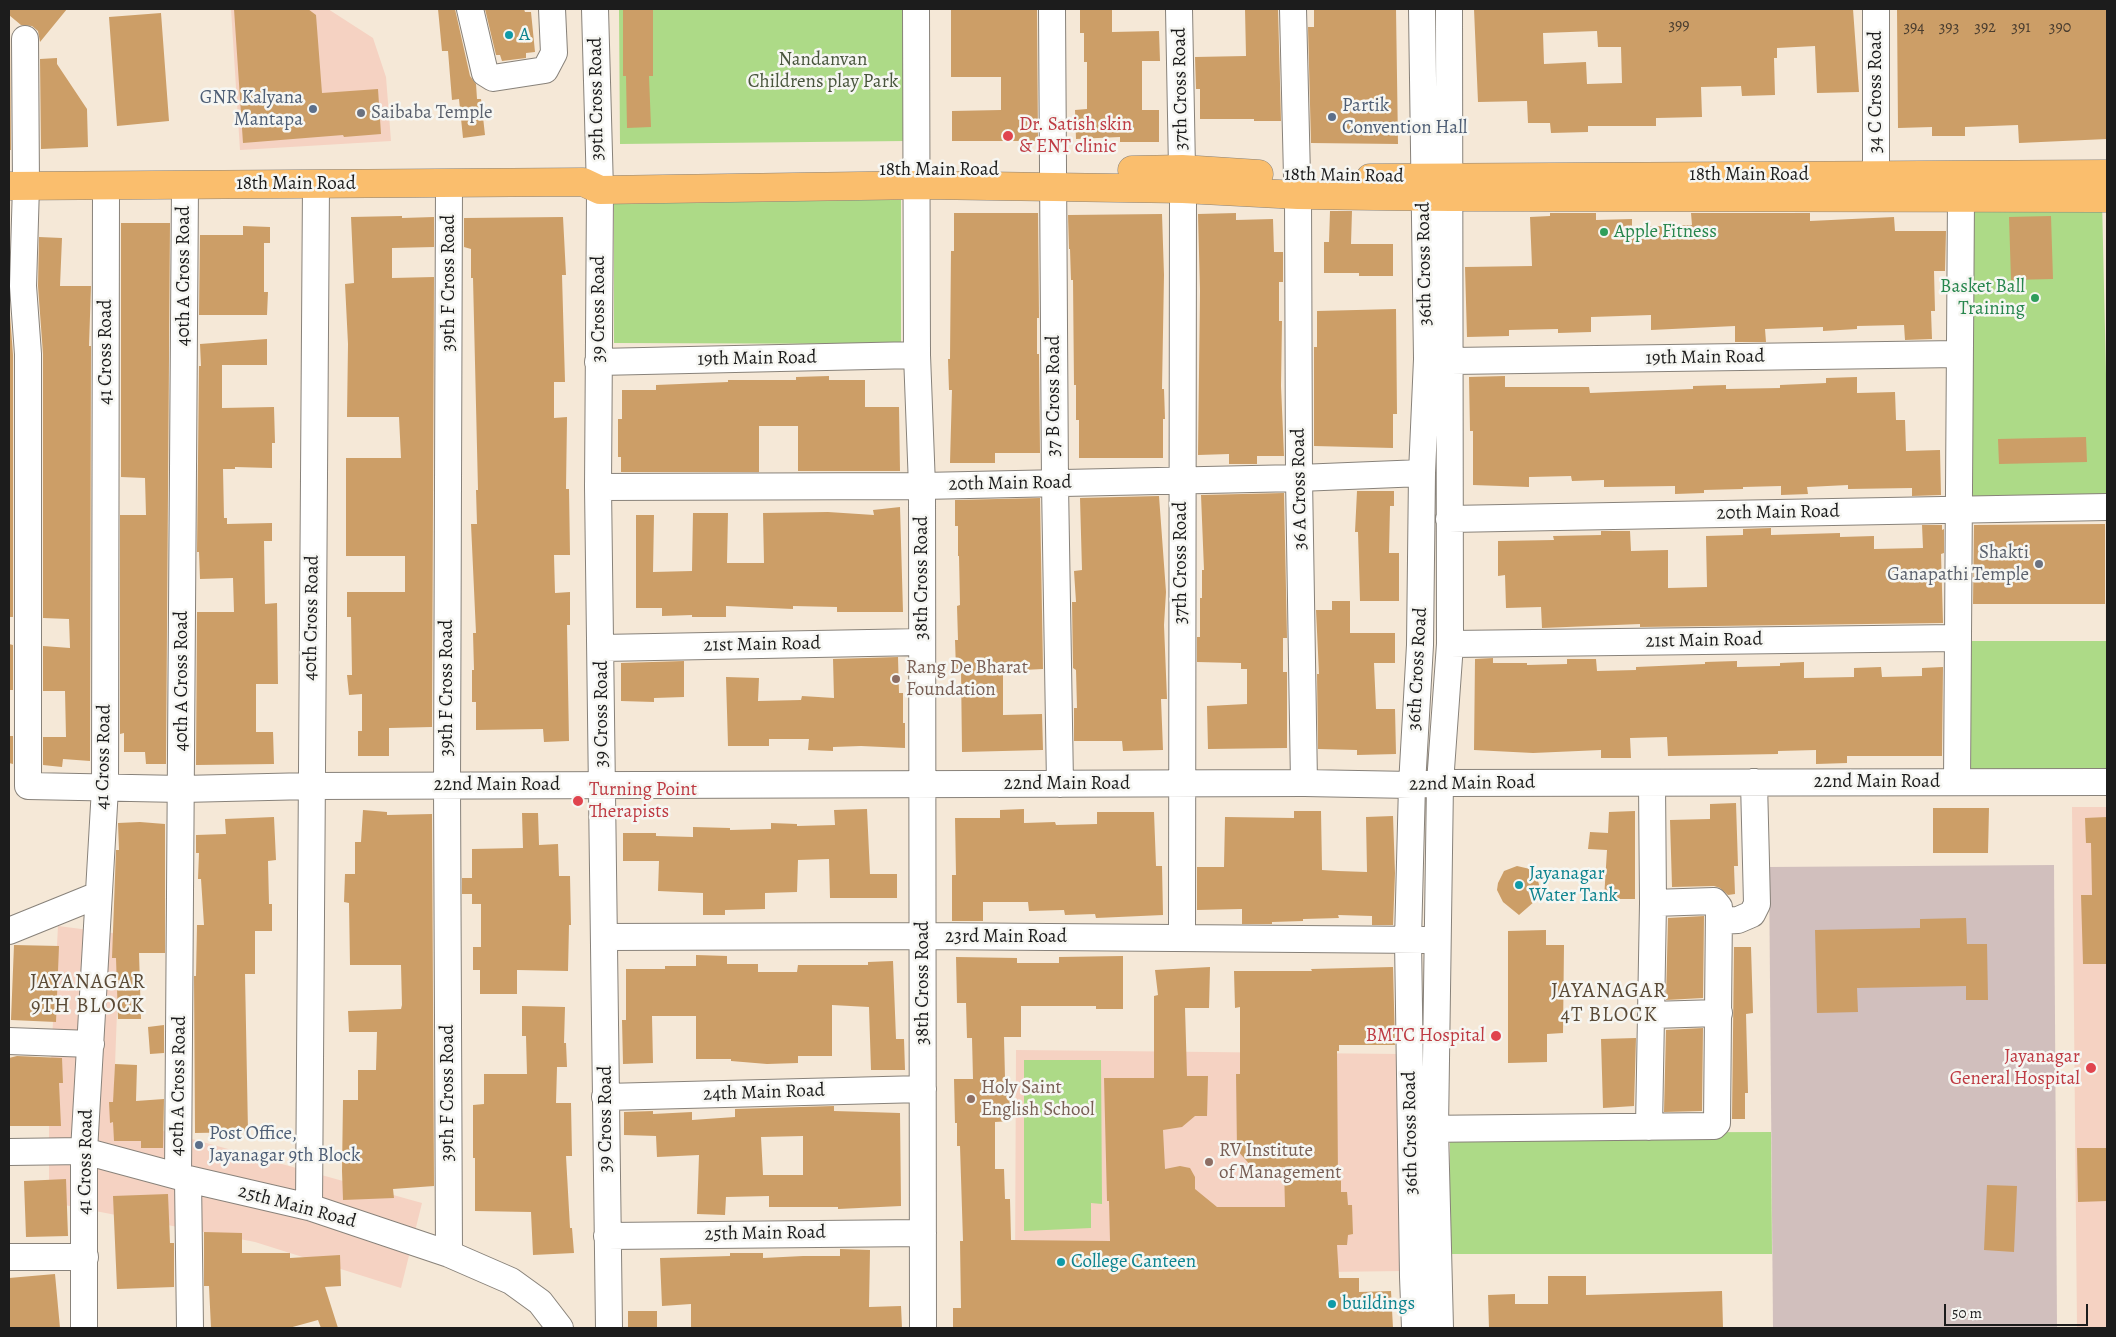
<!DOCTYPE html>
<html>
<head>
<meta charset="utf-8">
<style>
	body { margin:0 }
	#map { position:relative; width:2116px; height:1337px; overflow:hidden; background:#f5e8d7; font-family:Alegreya,serif }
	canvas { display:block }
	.frame { position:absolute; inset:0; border:10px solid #1c1c1c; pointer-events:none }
	.scale { position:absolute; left:1944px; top:1304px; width:144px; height:22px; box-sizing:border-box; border:2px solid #1c1c1c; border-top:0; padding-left:6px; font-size:15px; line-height:18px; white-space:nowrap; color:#1c1c1c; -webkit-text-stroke:4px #f6f6f2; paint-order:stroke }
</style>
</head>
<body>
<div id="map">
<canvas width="2116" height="1337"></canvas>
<div class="frame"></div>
<div class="scale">50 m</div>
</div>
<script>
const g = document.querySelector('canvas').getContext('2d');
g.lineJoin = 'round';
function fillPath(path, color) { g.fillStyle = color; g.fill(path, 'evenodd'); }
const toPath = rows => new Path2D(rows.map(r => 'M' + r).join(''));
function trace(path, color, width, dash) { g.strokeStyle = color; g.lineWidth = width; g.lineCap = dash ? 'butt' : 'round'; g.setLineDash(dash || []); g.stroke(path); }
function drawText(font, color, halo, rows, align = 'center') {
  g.font = font + ' Alegreya,serif'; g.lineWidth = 5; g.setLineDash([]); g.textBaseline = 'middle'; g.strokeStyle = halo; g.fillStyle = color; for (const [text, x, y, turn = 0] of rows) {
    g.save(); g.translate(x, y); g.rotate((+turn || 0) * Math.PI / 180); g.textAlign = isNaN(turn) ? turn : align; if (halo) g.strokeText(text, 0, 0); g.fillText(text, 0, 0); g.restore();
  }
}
const built = toPath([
	[231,9,328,9,373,38,386,77,391,141,240,150],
	[2072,807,2107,807,2107,1328,2077,1328],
	[58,926,120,934,113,1117,422,1203,401,1288,255,1242,49,1202,49,1098],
	[1016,1050,1400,1054,1403,1271,1015,1276]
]);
const industrial = toPath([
	[2054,865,2057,1328,1773,1328,1769,867]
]);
const green = toPath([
	[619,9,904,9,905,141,620,144],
	[1969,198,2102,200,2107,418,2107,499,1970,500],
	[614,199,901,200,901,344,614,343],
	[1968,641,2107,641,2107,772,1968,775],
	[1024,1060,1101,1060,1102,1204,1091,1203,1091,1228,1024,1231],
	[1771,1132,1772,1254,1450,1254,1450,1133]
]);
const building = toPath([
	[9,9,67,9,40,42,38,31,32,26,21,25,9,15],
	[234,9,308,9,316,15,322,93,378,89,381,134,344,137,343,135,243,143],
	[438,9,455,9,470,76,476,84,477,99,481,99,485,135,463,138,459,99,452,100,448,51,442,51],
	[485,9,524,9,525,12,531,12,535,52,526,53,526,58,502,61,500,55,496,55],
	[623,9,653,9,653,76,649,76,651,127,627,128,626,76,623,76],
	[951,9,1037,9,1038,141,952,141,952,111,1001,110,1001,77,951,77],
	[1080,9,1112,9,1112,32,1159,31,1160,61,1142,61,1142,110,1159,110,1159,142,1120,142,1120,137,1076,139,1075,110,1087,109,1087,62,1084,62,1084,33,1080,33],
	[1245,9,1278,9,1281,121,1254,121,1254,119,1200,119,1200,89,1196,89,1195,57,1246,56],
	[1314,9,1396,9,1398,144,1311,143,1308,27,1314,27],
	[1474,9,1853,9,1859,92,1817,93,1815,46,1777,48,1777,58,1774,58,1775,95,1742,96,1741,86,1701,87,1702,117,1656,118,1656,126,1588,126,1588,132,1551,133,1550,123,1528,123,1527,101,1478,102],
	[1597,31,1598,47,1621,47,1622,83,1587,84,1586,62,1544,64,1543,33],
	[1897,9,2107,9,2107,139,2019,143,2018,125,1965,127,1965,136,1932,136,1932,127,1898,128],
	[161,13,169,121,117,126,109,17],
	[9,37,10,37,11,150,9,150],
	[57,58,57,64,87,109,88,147,41,149,40,59],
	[1330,211,1352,211,1351,244,1393,244,1393,276,1359,276,1359,273,1324,273,1324,242,1329,242],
	[954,213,1038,213,1039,318,1037,318,1037,354,1039,354,1040,453,995,453,995,463,950,463,952,390,949,390,948,359,950,359,951,251,954,251],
	[1236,213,1236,220,1273,219,1274,252,1283,252,1283,282,1279,282,1279,321,1282,321,1281,386,1284,456,1257,456,1257,464,1229,464,1229,454,1198,455,1200,291,1198,214],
	[1550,213,1596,213,1596,220,1632,219,1632,227,1692,225,1691,213,1810,213,1810,221,1894,217,1895,231,1946,231,1945,271,1934,271,1935,311,1931,311,1932,339,1905,340,1904,325,1857,326,1857,329,1823,331,1823,327,1765,329,1766,342,1735,342,1735,326,1651,330,1651,315,1591,317,1591,332,1558,333,1558,329,1509,330,1509,336,1467,337,1465,267,1532,266,1530,217,1550,216],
	[1162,214,1164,275,1162,389,1164,389,1165,419,1163,419,1163,458,1079,458,1079,420,1076,420,1076,385,1074,385,1073,280,1071,280,1070,249,1069,249,1068,215],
	[402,216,402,218,434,217,434,247,392,248,392,278,434,277,432,727,389,728,389,756,358,756,358,731,362,731,362,694,349,695,347,675,352,675,351,617,347,617,347,592,405,592,405,556,346,556,346,458,401,458,399,417,347,417,348,344,345,284,354,283,351,217],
	[2051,216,2053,279,2011,280,2009,217],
	[563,217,566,275,562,275,565,382,554,382,554,418,567,417,566,489,569,489,570,555,554,555,555,593,570,592,570,625,567,625,569,741,544,742,543,729,476,730,476,702,472,702,472,670,474,670,473,633,476,633,471,524,477,524,476,490,478,490,473,278,471,278,471,249,464,247,464,218],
	[121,223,170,223,166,764,146,764,145,752,124,752,124,733,120,734,120,515,146,515,145,478,121,477],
	[243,226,270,227,270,243,264,243,264,292,268,292,267,315,199,315,200,235,243,235],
	[39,237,62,238,60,286,91,286,89,346,91,346,90,761,63,759,62,767,43,765,43,737,66,737,65,691,43,691,43,646,70,648,69,619,43,618,43,354,38,286],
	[9,302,13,355,13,617,9,617],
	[1396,309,1397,414,1393,414,1393,448,1314,446,1314,347,1317,347,1317,311],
	[267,339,267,365,222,365,222,408,274,407,275,443,272,443,272,468,235,467,235,469,223,469,224,518,227,518,227,524,272,523,272,541,264,541,265,604,277,603,278,684,256,684,256,732,273,732,274,764,196,765,197,612,234,612,233,578,200,579,199,552,197,552,199,366,201,366,200,344],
	[829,376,829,380,865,380,865,407,899,407,900,471,798,471,798,426,759,426,759,472,621,472,621,457,618,457,618,419,622,419,622,390,656,390,656,385,728,382,728,380,796,380,796,377],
	[1505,376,1505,387,1589,387,1590,393,1693,389,1693,386,1726,385,1726,389,1780,388,1780,385,1826,383,1826,378,1857,377,1857,393,1895,392,1896,420,1905,420,1906,451,1940,450,1941,495,1912,496,1912,488,1848,489,1848,485,1807,487,1808,494,1781,495,1781,486,1743,487,1743,489,1704,490,1704,493,1675,494,1675,486,1604,487,1604,480,1572,481,1571,476,1529,477,1529,487,1473,485,1473,431,1470,431,1469,377],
	[2086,437,2087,462,1999,464,1998,439],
	[1357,491,1394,491,1394,506,1390,506,1389,553,1399,553,1399,601,1360,601,1358,532,1355,532],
	[1284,493,1287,638,1283,638,1283,672,1287,672,1287,748,1208,749,1207,706,1247,704,1247,669,1241,669,1241,663,1197,662,1197,637,1200,637,1200,598,1202,598,1202,570,1204,570,1201,495],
	[1159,496,1166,592,1164,625,1167,699,1161,699,1163,750,1123,751,1122,741,1074,741,1074,708,1077,708,1076,670,1073,668,1072,602,1076,602,1074,571,1082,570,1080,498],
	[1040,498,1043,669,1003,671,1003,715,1042,714,1043,750,962,752,961,669,956,669,955,640,958,640,957,606,960,605,959,556,958,556,958,526,955,526,955,500],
	[900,507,903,612,837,612,837,607,793,606,793,609,726,606,726,617,692,617,692,615,662,616,662,608,636,608,636,515,654,515,653,572,692,571,693,513,728,513,727,563,764,563,763,513,828,512,874,515,873,510],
	[2105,524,2105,604,1973,604,1974,525],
	[1922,525,1942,525,1942,530,1944,529,1944,553,1941,554,1943,623,1640,627,1640,624,1542,628,1541,607,1506,608,1505,575,1498,576,1498,541,1554,540,1553,536,1601,535,1601,531,1630,531,1631,551,1668,550,1668,588,1707,587,1706,536,1743,535,1743,529,1771,528,1771,535,1840,533,1840,537,1874,536,1874,549,1923,548],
	[1332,601,1350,601,1350,633,1395,633,1395,663,1374,663,1376,709,1395,709,1396,754,1357,755,1357,750,1318,749,1317,674,1319,674,1316,610,1332,610],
	[9,644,13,645,13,690,9,690],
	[898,657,899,693,903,693,903,723,905,723,905,748,861,746,833,747,833,751,808,750,809,739,769,739,769,746,728,746,726,677,759,678,758,701,801,700,802,696,834,698,833,659],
	[1493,658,1493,663,1527,663,1527,665,1567,664,1567,659,1596,659,1597,671,1636,670,1636,667,1705,664,1705,662,1737,661,1737,667,1780,666,1780,663,1804,662,1804,678,1854,677,1854,668,1881,667,1882,677,1922,676,1922,668,1943,667,1942,756,1847,756,1847,763,1816,764,1816,750,1778,751,1778,754,1668,756,1667,737,1630,738,1631,758,1601,758,1601,750,1533,753,1474,750,1475,659],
	[684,661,684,697,654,698,654,702,621,701,621,663],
	[9,736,13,736,13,764,9,763],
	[1736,803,1738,866,1734,866,1735,894,1728,895,1720,888,1714,886,1672,887,1670,820,1710,819,1710,804],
	[1933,808,1989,808,1988,853,1933,853],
	[867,809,870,874,897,874,897,898,830,898,829,859,798,860,797,892,765,893,765,909,725,910,725,915,703,915,703,893,658,891,659,861,623,861,623,833,656,833,656,836,693,837,693,827,730,828,730,830,771,829,771,823,797,824,797,826,835,825,834,810],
	[1024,809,1024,823,1055,822,1056,825,1097,824,1097,812,1154,812,1156,866,1162,866,1163,915,1096,918,1095,914,1065,915,1064,910,1029,911,1028,902,983,902,983,921,952,921,952,875,956,875,955,818,1000,818,1000,810],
	[363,810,387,812,387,815,432,814,434,1186,393,1189,394,1198,343,1200,342,1171,343,1100,358,1100,358,1070,376,1070,377,1032,349,1032,348,1011,401,1009,402,1005,401,965,350,965,349,903,344,902,345,874,355,874,355,842,361,842],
	[1294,811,1321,811,1322,870,1338,871,1367,872,1366,817,1393,816,1395,873,1393,925,1372,925,1372,916,1338,915,1339,918,1303,919,1303,921,1272,922,1272,924,1242,924,1242,909,1197,910,1197,867,1224,867,1225,817,1294,818],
	[1635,811,1635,899,1604,899,1607,850,1588,849,1590,832,1608,833,1609,812],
	[522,813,538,813,539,845,558,844,559,876,570,876,571,925,569,925,568,971,517,970,517,994,480,994,480,970,473,970,473,947,481,947,481,904,472,904,472,894,462,894,462,878,472,878,472,849,523,848],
	[274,817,276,860,268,861,269,904,272,904,272,931,255,931,255,974,245,974,248,1132,195,1133,194,976,196,976,197,925,204,925,201,879,198,879,199,853,196,853,196,835,226,834,225,819],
	[2107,817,2107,964,2083,964,2081,895,2092,895,2091,843,2086,843,2085,818],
	[140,822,165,824,165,953,139,953,141,1019,118,1019,116,958,112,958,116,850,119,850,118,823],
	[1517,866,1530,869,1536,874,1540,888,1539,895,1535,901,1519,915,1503,902,1497,890,1498,883,1504,871],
	[1704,916,1703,998,1666,1000,1668,918],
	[1966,918,1967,944,1987,944,1988,1000,1966,1000,1966,986,1857,988,1858,1012,1817,1013,1815,930,1920,928,1920,919],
	[1546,930,1546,945,1564,945,1563,1033,1547,1034,1547,1062,1508,1063,1508,931],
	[14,945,59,946,56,1022,11,1020],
	[1734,947,1751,947,1753,1013,1746,1014,1748,1093,1745,1093,1745,1119,1732,1119],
	[696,955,727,956,727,964,758,964,758,972,797,972,798,965,868,965,868,962,893,961,896,1039,904,1039,905,1070,871,1070,869,1007,832,1005,832,1056,798,1056,798,1063,767,1064,731,1061,731,1059,696,1059,696,1016,652,1016,653,1063,623,1064,622,1020,626,1020,626,969,665,969,665,966,696,966],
	[1123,956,1123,1009,1096,1009,1096,1006,1021,1006,1021,1037,1004,1037,1005,1078,1009,1078,1011,1121,995,1122,995,1169,1004,1169,1005,1199,1010,1199,1011,1240,1110,1241,1109,1201,1107,1201,1104,1078,1154,1078,1154,996,1158,995,1155,970,1210,967,1209,1008,1185,1008,1187,1076,1208,1076,1207,1116,1195,1116,1182,1127,1163,1130,1165,1169,1180,1166,1190,1168,1195,1177,1195,1189,1217,1207,1285,1207,1284,1167,1252,1167,1237,1150,1236,1074,1240,1074,1240,1007,1235,1008,1234,971,1312,971,1311,969,1393,967,1395,1045,1339,1045,1339,1051,1337,1051,1338,1178,1341,1181,1341,1192,1347,1192,1348,1205,1352,1205,1353,1234,1348,1235,1347,1245,1337,1245,1339,1278,1359,1278,1359,1292,1391,1291,1393,1328,953,1328,953,1308,961,1308,960,1241,963,1241,960,1146,957,1146,957,1123,955,1123,954,1079,973,1079,972,1038,967,1038,966,1003,957,1003,956,957,1017,958,1017,963,1059,963,1059,957],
	[522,1006,565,1007,564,1043,566,1043,567,1067,557,1067,556,1103,571,1103,572,1156,566,1156,570,1228,572,1228,574,1253,533,1255,531,1212,475,1211,475,1158,473,1158,473,1105,484,1104,484,1074,527,1074,526,1036,522,1036],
	[164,1025,164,1053,150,1054,148,1027],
	[1703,1028,1702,1111,1664,1112,1666,1030],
	[1636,1038,1634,1106,1603,1108,1601,1039],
	[17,1056,62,1058,63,1083,59,1083,61,1126,10,1126,9,1058],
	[115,1064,137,1065,136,1101,164,1099,163,1148,141,1148,141,1141,114,1141,113,1122,110,1123,109,1102,113,1102],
	[834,1106,834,1111,900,1113,901,1206,838,1209,838,1207,769,1207,769,1196,726,1197,725,1215,697,1214,699,1155,657,1157,656,1136,624,1135,624,1112,653,1111,653,1114,692,1112,692,1120,735,1117,735,1109],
	[803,1136,803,1175,763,1175,761,1137],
	[2077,1148,2107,1148,2107,1201,2078,1202],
	[66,1179,68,1236,26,1237,24,1181],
	[1987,1185,2017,1186,2014,1252,1984,1250],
	[168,1194,170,1243,174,1243,174,1287,117,1289,113,1196],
	[204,1232,242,1233,242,1253,290,1253,290,1258,340,1255,341,1286,325,1287,338,1328,321,1328,318,1320,289,1328,211,1328,209,1286,204,1286],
	[840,1249,870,1250,869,1307,901,1306,902,1328,691,1328,691,1304,662,1306,660,1258,730,1256,730,1253,763,1253,763,1258,803,1256,840,1256],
	[55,1274,60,1328,9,1328,9,1278],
	[1548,1276,1586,1276,1586,1295,1722,1291,1723,1328,1489,1328,1488,1295,1515,1294,1515,1304,1548,1304],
	[628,1311,657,1311,657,1328,628,1328]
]);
const minor = toPath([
	[470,9,485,73,493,78,545,70,554,53,552,9],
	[595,9,600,190,598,487,609,1328],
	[916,9,917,355,922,486,923,1328],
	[1052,9,1055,484,1060,784],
	[1179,9,1182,169],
	[1293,9,1297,177],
	[25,39,26,186,23,286,28,354,28,786,182,789,311,786,1304,783,1412,785,1440,783,2107,782],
	[1876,175,1876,9],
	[1298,195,1299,478,1304,783],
	[1451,361,1959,354],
	[598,362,917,355],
	[598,487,922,486,1299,478,1422,473],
	[1449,519,2107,507],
	[1450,644,1957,638],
	[601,648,922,642],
	[1957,782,1961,197],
	[1719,921,1738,920,1752,914,1757,904,1754,782],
	[9,931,98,895],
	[604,937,923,936,1426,940],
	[1182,938,1183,189],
	[1651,1015,1719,1013],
	[9,1041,91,1044],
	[605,1097,923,1089],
	[1649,1127,1653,903,1652,783],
	[1418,1129,1714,1126,1717,1123,1719,907,1714,901,1653,903],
	[9,1152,84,1151,188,1179,309,1207,449,1254,511,1281,540,1302,560,1328],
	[178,1176,185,185],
	[188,1179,190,1328],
	[309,1207,316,184],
	[607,1236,923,1233],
	[449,1254,447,785,449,183],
	[9,1257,85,1257],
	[84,1328,84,1151,105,788,106,186],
	[1415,1328,1413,1277,1408,940,1412,785,1420,645,1422,473,1427,359,1422,9],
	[1440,1328,1435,1129,1440,783,1450,644,1449,9]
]);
const major = toPath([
	[1132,170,1182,169,1259,174],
	[1370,178,2107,174],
	[9,186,583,182,600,190,924,185,1183,189,1298,195,1450,197,2107,198]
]);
const markers = [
	[509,35,5,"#0f9aa8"],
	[313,109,5,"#5c6f8a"],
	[361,113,5,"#6b7280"],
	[1332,117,5,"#5c6f8a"],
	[1008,136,6,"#e0444e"],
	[1604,232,5,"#2e9e5b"],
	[2035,298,5,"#2e9e5b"],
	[2039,564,5,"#6b7280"],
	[896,679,5,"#8d6e63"],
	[578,801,6,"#e0444e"],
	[1519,885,5,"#0f9aa8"],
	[1496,1036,6,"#e0444e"],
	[2091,1068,6,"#e0444e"],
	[971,1099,5,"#8d6e63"],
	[199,1145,5,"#5c6f8a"],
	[1209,1162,5,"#8d6e63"],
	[1061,1262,5,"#0f9aa8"],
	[1332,1304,5,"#0f9aa8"]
];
const numberNames = [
	["399",1679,26],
	["394",1914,28],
	["393",1949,28],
	["392",1985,28],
	["391",2021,28],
	["390",2060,28]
];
const cultureNames = [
	["A",519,35],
	["Jayanagar",1529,874],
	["Water Tank",1529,896],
	["College Canteen",1071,1262],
	["buildings",1342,1304]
];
const parkNames = [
	["Nandanvan",823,60],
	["Childrens play Park",823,82]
];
const streetNames = [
	["37th Cross Road",1181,89,-91],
	["34 C Cross Road",1876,92,-90],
	["39th Cross Road",597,99,-91],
	["18th Main Road",939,170],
	["18th Main Road",1749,175],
	["18th Main Road",1344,176,1],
	["18th Main Road",296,184],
	["36th Cross Road",1425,264,-91],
	["40th A Cross Road",184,276,-90],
	["39th F Cross Road",449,283,-90],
	["39 Cross Road",599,309,-90],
	["41 Cross Road",106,352,-90],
	["19th Main Road",1705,358,-1],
	["19th Main Road",757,359,-1],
	["37 B Cross Road",1054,396,-90],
	["20th Main Road",1010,484,-1],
	["36 A Cross Road",1300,489,-91],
	["20th Main Road",1778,513,-1],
	["37th Cross Road",1181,563,-90],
	["38th Cross Road",922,578,-90],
	["40th Cross Road",312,618,-89],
	["21st Main Road",1704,641,-1],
	["21st Main Road",762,645,-1],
	["36th Cross Road",1418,669,-87],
	["40th A Cross Road",182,681,-90],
	["39th F Cross Road",447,688,-90],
	["39 Cross Road",602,714,-90],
	["41 Cross Road",104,757,-89],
	["22nd Main Road",1877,782],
	["22nd Main Road",1067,784],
	["22nd Main Road",1472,784,-1],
	["22nd Main Road",497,785],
	["23rd Main Road",1006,937],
	["38th Cross Road",923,983,-90],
	["40th A Cross Road",179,1086,-89],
	["39th F Cross Road",448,1093,-90],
	["24th Main Road",764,1093,-2],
	["39 Cross Road",606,1119,-90],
	["36th Cross Road",1411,1133,-91],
	["41 Cross Road",86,1162,-89],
	["25th Main Road",297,1207,15],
	["25th Main Road",765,1234,-1]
];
const serviceNames = [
	["GNR Kalyana",303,98,"right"],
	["Mantapa",303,120,"right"],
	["Partik",1342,106],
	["Convention Hall",1342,128],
	["Post Office,",209,1134],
	["Jayanagar 9th Block",209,1156]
];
const worshipNames = [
	["Saibaba Temple",371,113],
	["Shakti",2029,553,"right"],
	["Ganapathi Temple",2029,575,"right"]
];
const healthNames = [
	["Dr. Satish skin",1019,125],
	["& ENT clinic",1019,147],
	["Turning Point",589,790],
	["Therapists",589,812],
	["BMTC Hospital",1485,1036,"right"],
	["Jayanagar",2080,1057,"right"],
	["General Hospital",2080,1079,"right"]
];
const leisureNames = [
	["Apple Fitness",1614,232],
	["Basket Ball",2025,287,"right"],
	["Training",2025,309,"right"]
];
const educationNames = [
	["Rang De Bharat",906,668],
	["Foundation",906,690],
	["Holy Saint",981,1088],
	["English School",981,1110],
	["RV Institute",1219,1151],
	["of Management",1219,1173]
];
const quarterNames = [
	["JAYANAGAR",88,983],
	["9TH BLOCK",88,1007],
	["JAYANAGAR",1609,992],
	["4T BLOCK",1609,1016]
];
fillPath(built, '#f5d2c2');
fillPath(industrial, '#d1bfbd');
fillPath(green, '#adda87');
fillPath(building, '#cc9e67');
trace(minor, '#88827a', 28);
trace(major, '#88827a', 29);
trace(minor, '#fff', 26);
trace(major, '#fabe6d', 28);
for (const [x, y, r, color] of markers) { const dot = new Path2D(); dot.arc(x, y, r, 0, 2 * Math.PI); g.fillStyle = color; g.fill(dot); trace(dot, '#f6f6f2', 2); }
drawText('16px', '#483c2f', null, numberNames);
drawText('19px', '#0d838f', '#f6f6f2', cultureNames, 'left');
drawText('19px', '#48553c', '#f6f6f2', parkNames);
drawText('19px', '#1c1c1c', '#f6f6f2', streetNames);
drawText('19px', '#4e5e75', '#f6f6f2', serviceNames, 'left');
drawText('19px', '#5b616d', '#f6f6f2', worshipNames, 'left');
drawText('19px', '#be3a42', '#f6f6f2', healthNames, 'left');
drawText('19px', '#27864d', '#f6f6f2', leisureNames, 'left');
drawText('19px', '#785e54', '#f6f6f2', educationNames, 'left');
g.letterSpacing = '1px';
drawText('21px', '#5a4a36', '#f6f6f2', quarterNames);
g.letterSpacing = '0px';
</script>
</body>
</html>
